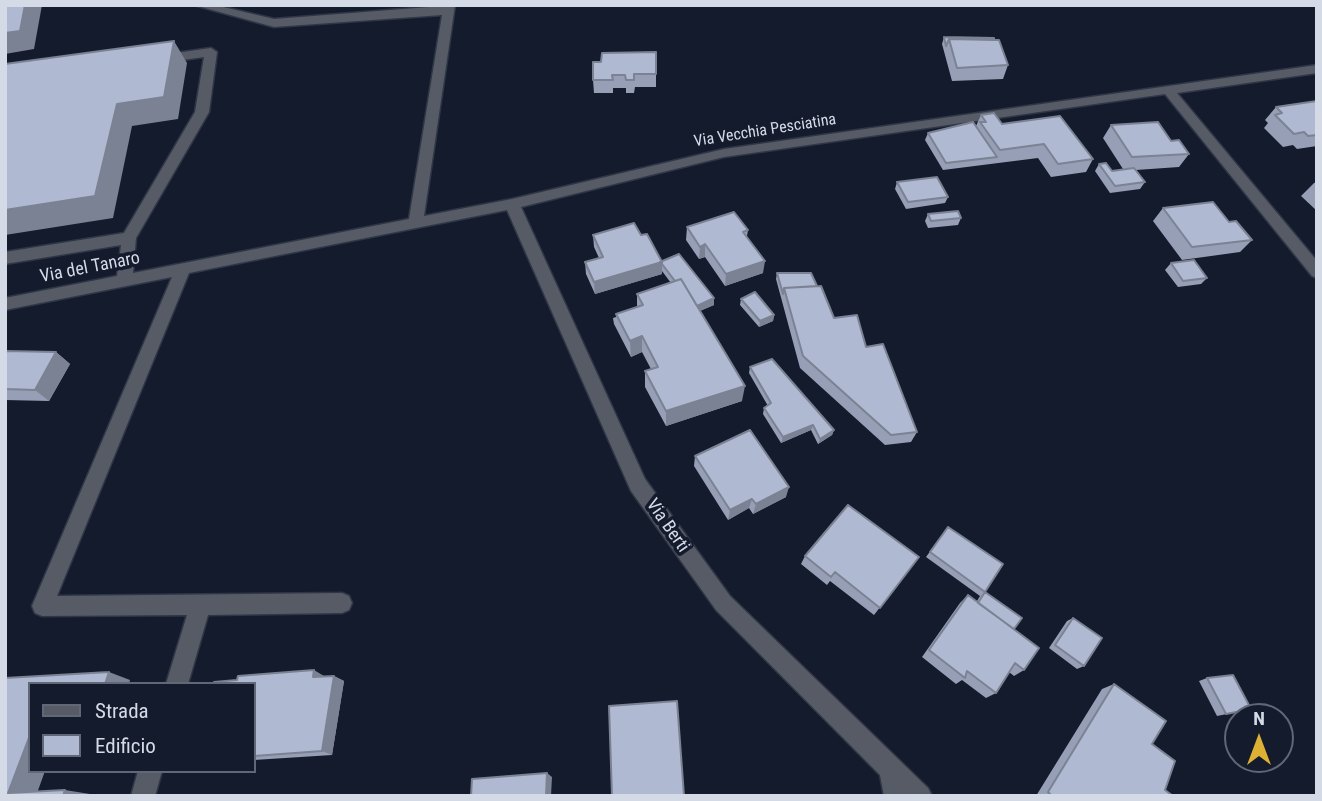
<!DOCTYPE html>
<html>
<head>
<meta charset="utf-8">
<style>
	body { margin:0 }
	#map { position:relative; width:1322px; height:801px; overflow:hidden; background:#141b2d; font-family:"Roboto Condensed",sans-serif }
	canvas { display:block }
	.frame { position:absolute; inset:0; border:7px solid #d5dae7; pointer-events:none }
	.legend { position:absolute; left:28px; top:682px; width:228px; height:91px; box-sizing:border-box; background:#141b2d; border:2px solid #616777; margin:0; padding:9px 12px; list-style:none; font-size:21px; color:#d5dae7 }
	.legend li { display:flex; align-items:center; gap:14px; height:35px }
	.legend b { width:35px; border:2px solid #616777 }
	.north { position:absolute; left:1224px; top:703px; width:70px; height:70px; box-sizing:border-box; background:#141b2d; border:2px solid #616777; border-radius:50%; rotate:0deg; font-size:19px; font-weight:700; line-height:28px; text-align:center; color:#d5dae7 }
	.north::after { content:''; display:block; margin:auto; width:24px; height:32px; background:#ddb133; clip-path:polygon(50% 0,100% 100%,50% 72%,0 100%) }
</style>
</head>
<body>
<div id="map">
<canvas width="1322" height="801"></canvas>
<div class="frame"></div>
<ul class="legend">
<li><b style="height:9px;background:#575b65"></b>Strada</li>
<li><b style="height:19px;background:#afb9d2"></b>Edificio</li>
</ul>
<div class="north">N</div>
</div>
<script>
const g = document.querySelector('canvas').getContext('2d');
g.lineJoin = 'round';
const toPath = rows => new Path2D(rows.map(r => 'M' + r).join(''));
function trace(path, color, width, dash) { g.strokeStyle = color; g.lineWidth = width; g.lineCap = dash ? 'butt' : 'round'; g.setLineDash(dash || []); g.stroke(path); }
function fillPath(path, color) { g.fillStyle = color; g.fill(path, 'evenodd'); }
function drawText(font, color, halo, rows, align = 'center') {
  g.font = font + ' "Roboto Condensed",sans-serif'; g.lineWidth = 7; g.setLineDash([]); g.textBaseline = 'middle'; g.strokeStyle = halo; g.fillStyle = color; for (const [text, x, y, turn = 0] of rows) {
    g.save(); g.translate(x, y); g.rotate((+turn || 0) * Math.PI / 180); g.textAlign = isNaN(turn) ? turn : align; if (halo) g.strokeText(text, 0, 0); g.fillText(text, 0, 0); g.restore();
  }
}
const minor = toPath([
	[194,5,215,5,274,19,455,5,424,216,512,199,724,149,1317,65,1317,73,1177,93,1317,261,1317,278,1312,276,1165,94,724,157,521,207,645,479,730,596,928,788,932,796,884,796,880,775,716,610,631,491,507,210,189,273,57,596,342,593,349,596,352,603,349,610,342,613,208,615,188,684,166,684,187,615,42,616,35,613,32,606,172,277,5,310,5,298,117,276,121,245,5,264,5,252,124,233,195,112,204,57,161,63,155,59,161,55,211,48,217,52,209,112,136,238,133,273,409,219,442,15,274,27,194,5],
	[138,771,162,771,155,796,131,796,138,771]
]);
const wall = toPath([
	[944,37,994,40,1008,65,1003,79,952,81,942,44],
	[656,52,656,87,635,87,634,93,626,93,626,88,613,88,613,93,594,93,593,80,601,62],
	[1317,101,1317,146,1297,149,1293,145,1283,147,1264,128,1268,123,1265,120,1276,107],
	[981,115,1002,124,1093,159,1086,172,1051,177,1038,158,943,170,925,140,928,133,976,126],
	[1111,125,1171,141,1189,154,1179,167,1136,170,1145,182,1140,189,1110,193,1095,171,1099,164,1112,171,1123,169,1103,138],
	[897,182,948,197,945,203,906,209,895,189],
	[1317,182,1317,211,1301,196,1314,183],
	[1163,208,1229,222,1252,240,1240,252,1182,260,1153,221],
	[928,214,961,218,958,225,928,228,925,221],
	[687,227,748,230,747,236,763,273,725,286,705,257,699,259,686,240],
	[593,235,641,235,662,261,714,298,714,305,700,311,742,401,666,426,645,387,645,371,651,369,642,352,631,357,614,324,613,318,616,317,616,314,637,307,637,294,671,283,662,271,662,274,595,294,586,274,585,262,599,258,594,247],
	[1171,263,1207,278,1201,284,1178,287,1165,270],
	[777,273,817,286,834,318,866,347,917,432,911,442,885,445,800,368,776,279],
	[741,299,774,315,773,321,759,327,740,305],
	[5,351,56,352,70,364,49,401,5,400],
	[750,367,834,430,832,435,818,444,811,430,781,443,763,414,764,408,768,406,749,373],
	[695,456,786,497,753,514,749,508,728,520,694,466],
	[948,527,985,592,980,596,926,557],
	[805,556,919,557,874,615,830,581,827,585,801,564],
	[985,592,1014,629,1024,670,1014,676,1009,672,996,693,986,698,962,680,956,684,922,657,960,603,968,595,977,601,980,596],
	[1073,618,1084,666,1077,669,1049,648,1067,621],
	[334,676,344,681,332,755,254,760,254,684],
	[1207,678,1251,709,1217,716,1199,681],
	[1114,684,1152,744,1165,790,1173,796,1036,796,1102,689]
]);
const shadedWall = toPath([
	[25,5,42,5,34,49,5,54,5,33],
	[174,41,187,63,178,119,132,126,113,218,5,235,5,210,117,104],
	[705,244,705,257,699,259,700,247],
	[765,261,763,273,725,286,726,274],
	[662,262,662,274,595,294,594,282],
	[714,298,714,305,694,313,695,307],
	[774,315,773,321,759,327,760,321],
	[642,336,642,352,631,357,630,341],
	[56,352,70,364,49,401,35,390],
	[745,386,742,401,666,426,666,411],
	[813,425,811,430,781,443,783,437],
	[834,430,832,435,818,444,820,439],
	[789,487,786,497,753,514,756,504],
	[752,499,749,508,728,520,730,510],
	[314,670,324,676,313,677],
	[109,672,130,680,129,684,105,684],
	[334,676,344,681,332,755,322,751],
	[30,735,30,771,45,771,36,796,8,793],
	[547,773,552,777,551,796,546,796],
	[65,790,90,794,89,796,63,796]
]);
const building = toPath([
	[5,5,25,5,20,31,5,33,5,5],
	[944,37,994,38,994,40,949,39,946,46,944,37],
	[949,39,999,40,1008,65,957,68,949,39],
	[174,41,164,97,117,104,95,196,5,210,5,64,174,41],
	[656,52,656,74,634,74,634,80,626,80,625,75,612,75,613,80,593,80,593,62,601,62,602,53,656,52],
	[1317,101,1317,135,1308,136,1304,132,1294,134,1275,115,1282,113,1276,107,1317,101],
	[994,113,1002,124,1060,116,1093,159,1058,164,1044,144,1000,150,980,122,986,122,981,115,994,113],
	[973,122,997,157,946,163,928,133,973,122],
	[1158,122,1171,141,1179,140,1189,154,1132,157,1111,125,1158,122],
	[1106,163,1112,171,1134,168,1145,182,1115,186,1099,164,1106,163],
	[937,177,948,197,908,202,897,182,937,177],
	[1213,202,1229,222,1236,221,1252,240,1192,247,1163,208,1213,202],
	[958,211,961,218,931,221,928,214,958,211],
	[734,212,748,230,743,232,765,261,726,274,705,244,700,247,687,227,734,212],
	[634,223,641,235,647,234,662,262,594,282,585,262,603,257,593,235,634,223],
	[679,254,714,298,697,306,681,279,675,281,662,264,662,262,660,262,679,254],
	[1194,260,1207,278,1183,281,1171,263,1194,260],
	[777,273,811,273,817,286,784,288,783,294,777,273],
	[681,279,745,386,666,411,645,371,658,367,642,336,630,341,616,314,643,305,637,294,681,279],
	[821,286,834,318,857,315,866,347,883,344,917,432,891,435,803,356,784,288,821,286],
	[755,292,774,315,760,321,741,299,755,292],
	[5,351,56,352,35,390,5,389,5,351],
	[772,359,834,430,820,439,813,425,783,437,764,408,771,403,750,367,772,359],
	[750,430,789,487,756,504,752,499,730,510,695,456,750,430],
	[848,505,919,557,880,608,835,572,831,577,805,556,848,505],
	[948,527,1003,564,985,592,930,552,948,527],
	[985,592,1022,618,1014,629,978,603,985,592],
	[968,595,1039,648,1024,670,1015,663,996,693,967,671,965,678,929,650,968,595],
	[1073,618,1102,638,1084,666,1055,645,1073,618],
	[314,670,313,677,334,676,322,751,254,756,254,684,213,684,214,682,237,680,238,676,314,670],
	[109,672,105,684,30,684,30,735,8,793,65,790,63,796,5,796,5,678,109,672],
	[1233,675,1251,709,1226,714,1207,678,1233,675],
	[1114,684,1166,721,1152,744,1175,761,1165,790,1173,796,1052,796,1048,792,1114,684],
	[677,701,684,796,612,796,609,706,677,701],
	[547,773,546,796,471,796,472,779,547,773]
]);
const farStreetnames = [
	["Via Vecchia Pesciatina",765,131,-9]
];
const streetNames = [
	["Via del Tanaro",90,268,-11],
	["Via Berti",667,526,55]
];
trace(minor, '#2f3647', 3);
fillPath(minor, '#575b65');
fillPath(wall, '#969fb5');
fillPath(shadedWall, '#7a8293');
fillPath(building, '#afb9d2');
trace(building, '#7a8293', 2);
drawText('16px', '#d5dae7', '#141b2d', farStreetnames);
drawText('18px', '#d5dae7', '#141b2d', streetNames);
</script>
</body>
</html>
